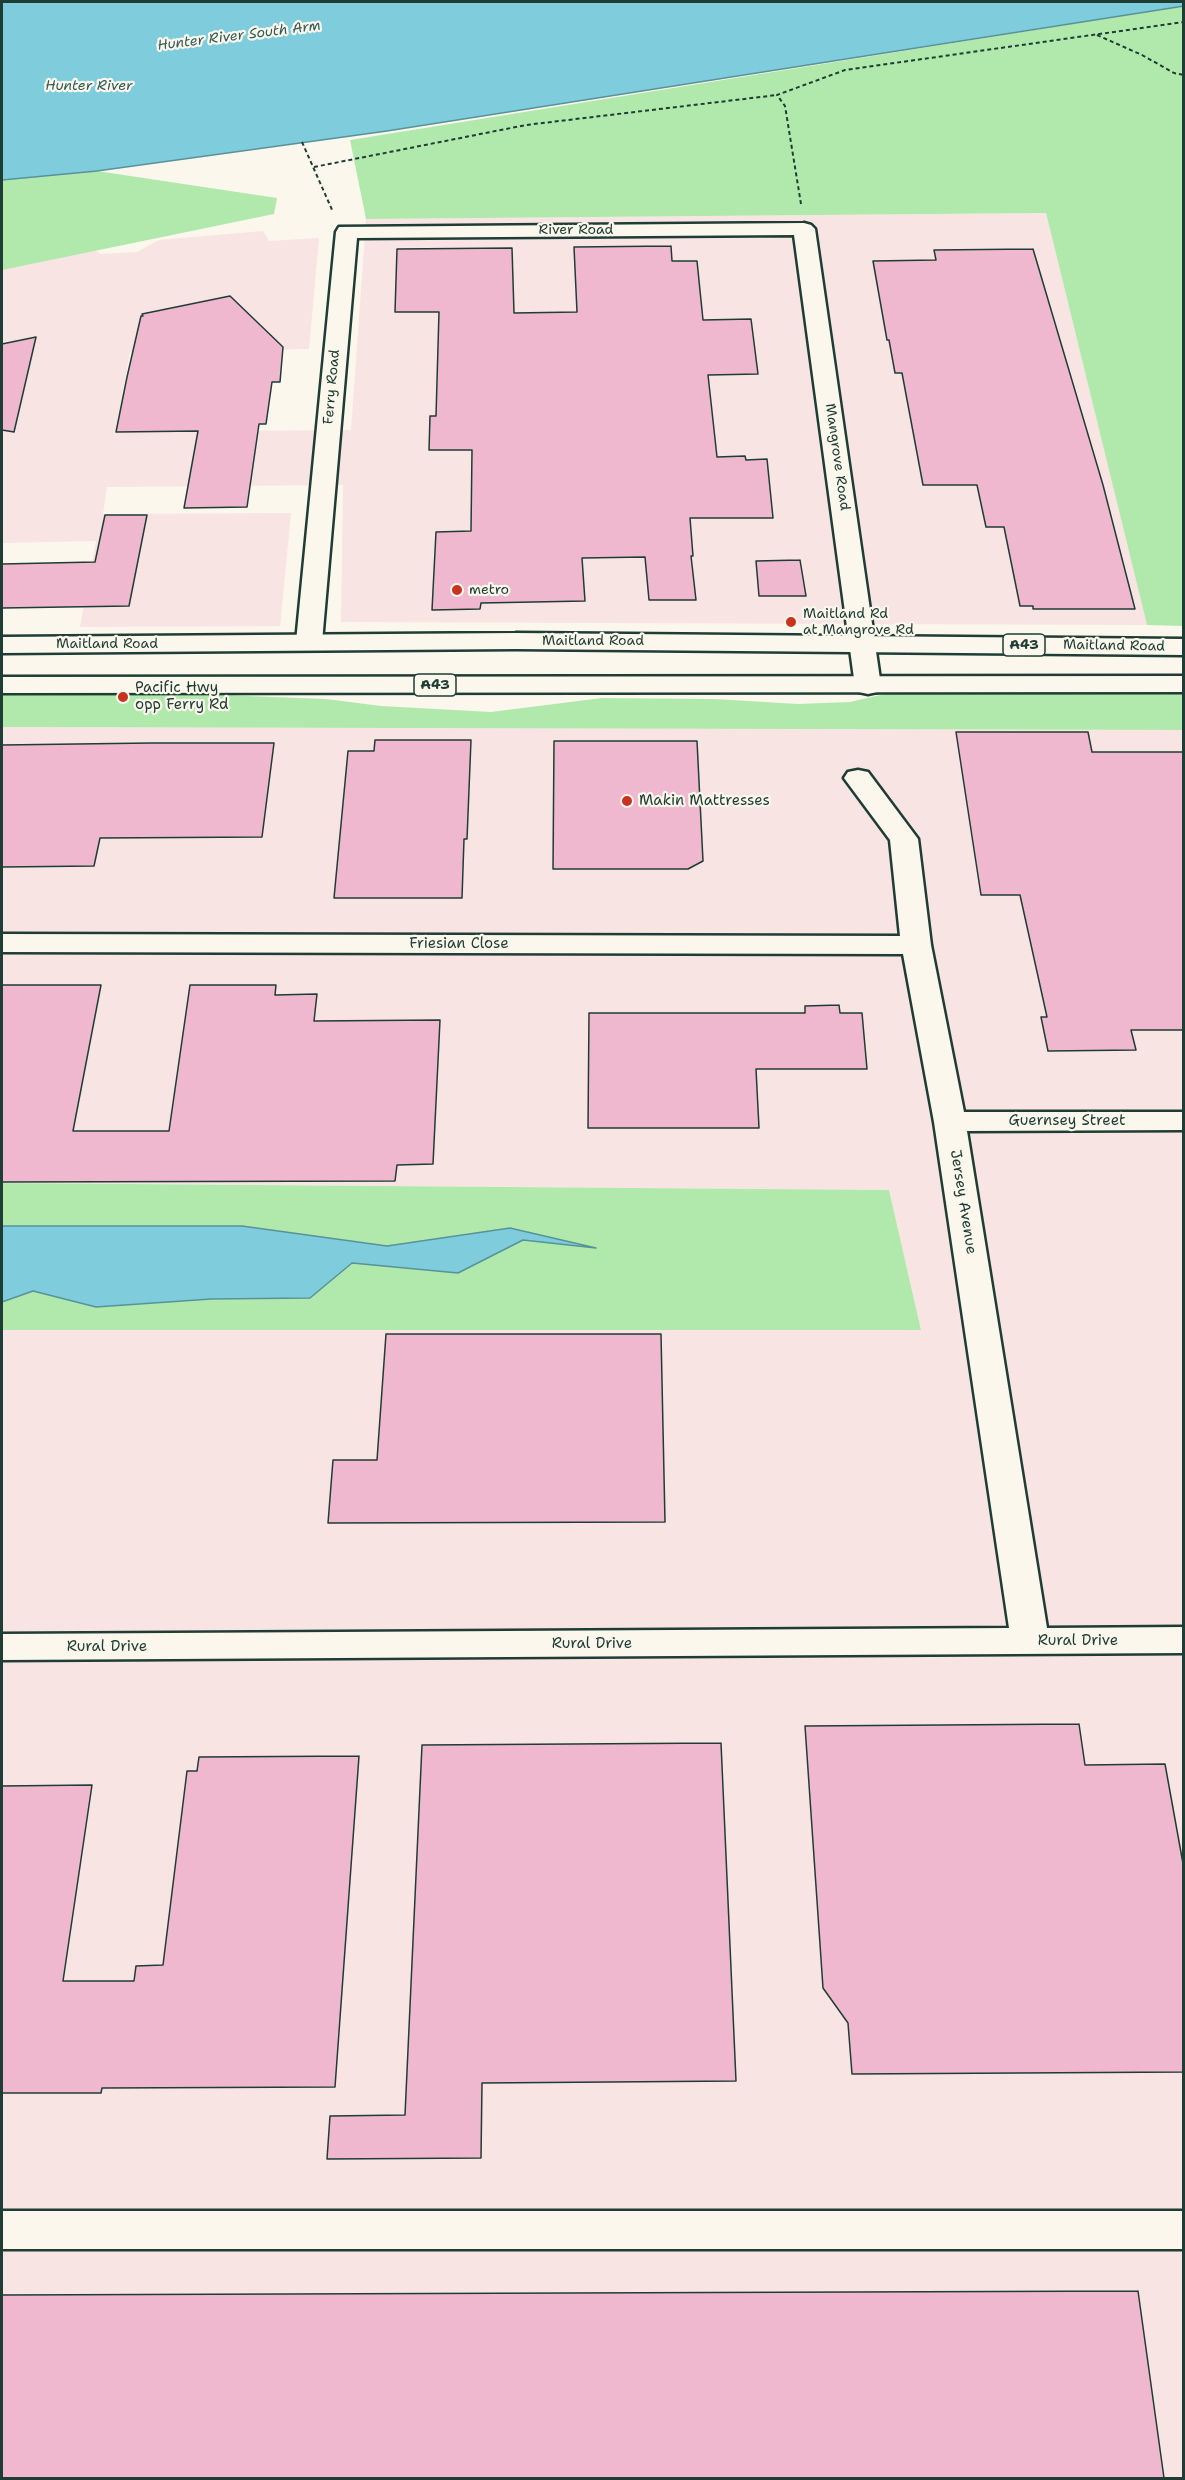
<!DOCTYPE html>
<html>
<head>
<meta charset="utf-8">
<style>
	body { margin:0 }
	#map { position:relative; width:1185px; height:2480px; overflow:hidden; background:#fbf7ec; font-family:"Shantell Sans",sans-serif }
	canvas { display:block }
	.frame { position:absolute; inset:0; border:3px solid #1f3d34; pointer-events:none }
</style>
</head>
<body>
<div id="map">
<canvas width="1185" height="2480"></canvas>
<div class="frame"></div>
</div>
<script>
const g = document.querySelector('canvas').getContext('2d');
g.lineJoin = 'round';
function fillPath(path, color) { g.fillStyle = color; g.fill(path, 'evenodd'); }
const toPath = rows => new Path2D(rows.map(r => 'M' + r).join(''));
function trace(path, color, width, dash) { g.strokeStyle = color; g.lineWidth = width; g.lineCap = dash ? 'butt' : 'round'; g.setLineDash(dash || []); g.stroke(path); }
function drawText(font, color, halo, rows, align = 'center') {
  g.font = font + ' "Shantell Sans",sans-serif'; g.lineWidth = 4.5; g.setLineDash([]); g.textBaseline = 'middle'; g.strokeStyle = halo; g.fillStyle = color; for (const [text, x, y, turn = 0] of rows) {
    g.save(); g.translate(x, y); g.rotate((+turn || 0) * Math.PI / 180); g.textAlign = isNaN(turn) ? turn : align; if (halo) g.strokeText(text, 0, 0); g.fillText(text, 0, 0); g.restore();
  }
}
const built = toPath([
	[1046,213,1147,625,341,622,343,485,107,487,103,514,291,513,280,626,80,627,96,541,2,543,2,267,93,249,101,254,137,252,159,240,263,231,269,241,319,238,309,349,130,352,115,432,351,430,366,219],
	[2,727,1183,730,1183,2478,2,2478,2,1330,921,1330,889,1190,2,1183]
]);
const green = toPath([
	[1183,6,1183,626,1147,625,1046,213,366,219,350,140],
	[97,171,277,198,274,214,2,270,2,180],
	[141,692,326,699,381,706,491,712,602,698,715,699,798,704,850,702,893,692,1183,693,1184,730,2,727,2,693],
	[2,1183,889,1190,921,1330,2,1330]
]);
const water = toPath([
	[2,2,1183,2,1184,6,387,131,97,171,2,180,2,2],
	[2,1226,242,1226,387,1246,510,1228,596,1248,523,1240,458,1273,352,1263,310,1298,211,1299,96,1307,33,1291,2,1302,2,1226]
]);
const building = toPath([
	[671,246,672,261,697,261,703,320,751,319,758,374,708,375,717,457,745,456,746,460,767,459,773,518,690,518,693,556,691,556,696,600,649,600,645,557,582,558,585,601,481,603,480,609,432,610,436,532,471,531,472,450,429,450,430,416,436,416,439,312,395,312,397,249,512,248,514,313,577,312,574,247,671,246],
	[1033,249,1103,485,1135,609,1033,609,1033,606,1020,606,1004,527,986,527,977,485,923,485,902,373,895,373,889,340,887,340,873,261,936,260,934,250,1033,249],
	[230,296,283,347,280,382,272,382,266,424,259,424,247,507,184,508,198,431,116,432,127,377,141,316,143,316,142,314,230,296],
	[36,337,14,432,2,430,2,344,36,337],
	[105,515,147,515,129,606,2,608,2,564,95,562,105,515],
	[800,560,806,596,759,596,756,561,800,560],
	[956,732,1088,732,1092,752,1184,752,1184,1030,1131,1030,1136,1050,1048,1051,1041,1017,1047,1017,1020,895,981,895,956,732],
	[375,740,471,740,467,839,464,839,462,898,334,898,348,751,374,751,375,740],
	[554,741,697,741,703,861,688,869,553,869,554,741],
	[151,743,274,743,262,837,100,838,94,866,2,867,2,745,151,743],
	[2,985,101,985,73,1131,169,1131,190,985,276,985,275,995,317,994,314,1021,440,1020,433,1164,397,1165,395,1181,2,1182,2,985],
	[839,1005,840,1013,862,1013,867,1069,756,1069,759,1128,588,1128,589,1013,805,1013,805,1006,839,1005],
	[386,1334,661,1334,665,1522,328,1523,333,1460,377,1460,386,1334],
	[1079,1724,1085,1765,1165,1764,1184,1869,1184,2072,852,2074,848,2023,823,1988,805,1726,1079,1724],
	[721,1743,736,2081,482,2083,481,2158,327,2159,330,2116,405,2115,422,1745,721,1743],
	[359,1756,335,2087,102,2088,101,2093,2,2093,2,1786,92,1785,63,1981,134,1981,136,1966,163,1965,187,1771,197,1771,199,1757,359,1756],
	[1138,2291,1164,2478,2,2478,2,2295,1138,2291]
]);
const path = toPath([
	[1097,35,1142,55,1174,73,1184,75],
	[302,142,333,212],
	[314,167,526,125,777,95],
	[801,204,785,106,777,95,845,70,1184,22]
]);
const minor = toPath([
	[804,223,811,225,815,229,881,686,877,692,868,694,859,692,855,686,794,235,357,238,322,642,318,648,309,650,300,648,296,642,336,232,339,227,804,223],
	[858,770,868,772,918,839,931,945,964,1112,1184,1112,1184,1130,967,1131,1047,1628,1184,1627,1184,1653,2,1660,2,1634,1009,1628,934,1122,903,954,2,952,2,934,900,936,890,840,844,778,848,772,858,770],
	[2,2211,1184,2211,1184,2249,2,2249,2,2211]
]);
const highway = toPath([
	[516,633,1184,639,1184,655,516,649,2,653,2,637,516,633],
	[1184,676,1184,692,2,693,2,677,1184,676]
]);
const markers = [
	[457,590,6,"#c8321e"],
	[791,622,6,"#c8321e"],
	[123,697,6,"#c8321e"],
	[627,801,6,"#c8321e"]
];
const farWaternames = [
	["Hunter River South Arm",239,36,-7],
	["Hunter River",89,86]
];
const farStreetnames = [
	["River Road",576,230],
	["Ferry Road",332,387,-85],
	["Mangrove Road",837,457,82],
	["Maitland Road",593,641],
	["Maitland Road",107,644],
	["Maitland Road",1114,646,1]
];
const farPoinames = [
	["metro",469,590],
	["Maitland Rd",803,614],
	["at Mangrove Rd",803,630]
];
const shields = [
	[1024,645,42],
	[435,685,42]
];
const shieldNames = [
	["A43",1024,645],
	["A43",435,685]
];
const poiNames = [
	["Pacific Hwy",135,688],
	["opp Ferry Rd",135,705],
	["Makin Mattresses",639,801]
];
const streetNames = [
	["Friesian Close",459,944],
	["Guernsey Street",1067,1121],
	["Jersey Avenue",963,1202,81],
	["Rural Drive",1078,1641],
	["Rural Drive",592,1644],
	["Rural Drive",107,1647]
];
fillPath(built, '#f7e4e3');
fillPath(green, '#b1e9ad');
fillPath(water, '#7eccdc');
trace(water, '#589399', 1.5);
fillPath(building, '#efb8cf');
trace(building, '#1f3d34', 1.5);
trace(minor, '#1f3d34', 5);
trace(highway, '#1f3d34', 5);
trace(path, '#1f3d34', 2, [4, 3]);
fillPath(minor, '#fbf7ec');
fillPath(highway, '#fbf7ec');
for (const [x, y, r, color] of markers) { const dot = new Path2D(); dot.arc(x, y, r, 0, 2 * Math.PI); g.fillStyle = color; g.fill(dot); trace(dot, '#fbf7ec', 2); }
drawText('italic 14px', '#325a56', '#fbf7ec', farWaternames);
drawText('14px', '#1f3d34', '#fbf7ec', farStreetnames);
drawText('14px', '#1f3d34', '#fbf7ec', farPoinames, 'left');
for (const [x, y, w] of shields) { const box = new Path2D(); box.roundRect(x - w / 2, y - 11, w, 22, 4.5); g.fillStyle = '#fbf7ec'; g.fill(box); trace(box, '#1f3d34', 1.5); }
drawText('bold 14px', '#1f3d34', null, shieldNames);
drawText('15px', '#1f3d34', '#fbf7ec', poiNames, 'left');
drawText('15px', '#1f3d34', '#fbf7ec', streetNames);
</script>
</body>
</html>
